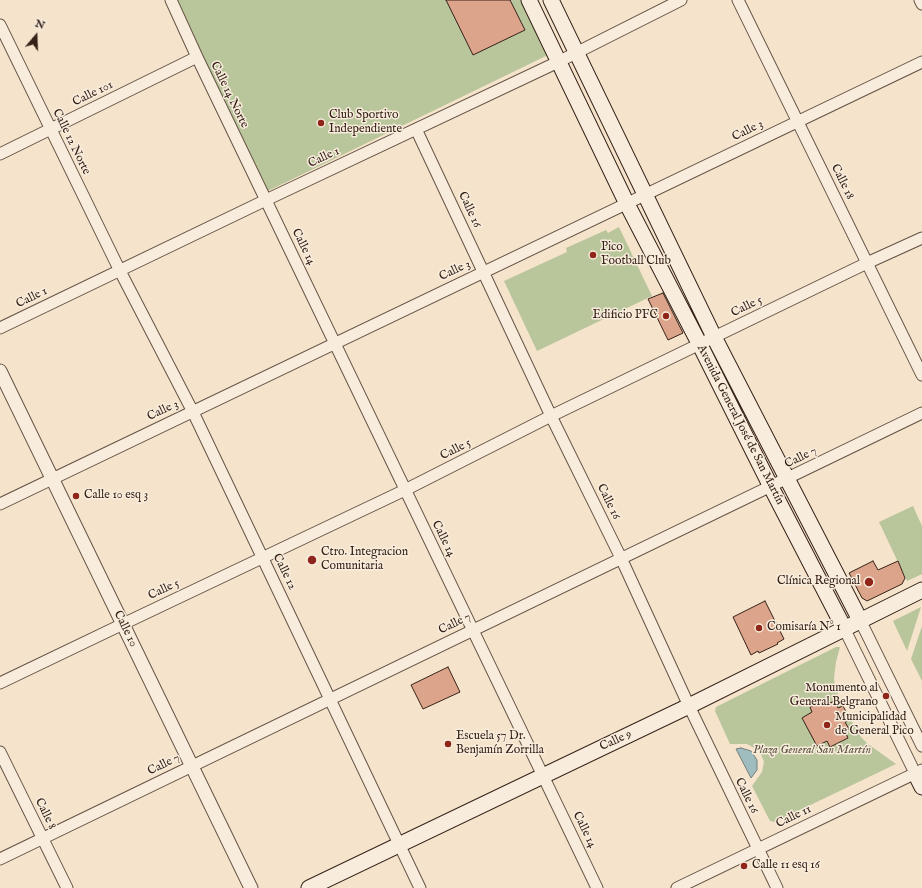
<!DOCTYPE html>
<html>
<head>
<meta charset="utf-8">
<style>
	body { margin:0 }
	#map { position:relative; width:922px; height:888px; overflow:hidden; background:#f5e4cb; font-family:"IM FELL English",serif }
	canvas { display:block }
	.north { position:absolute; left:16px; top:16px; width:40px; height:40px; -webkit-text-stroke:3px #f8eddd; paint-order:stroke; rotate:19deg; font-size:11px; font-weight:700; line-height:16px; text-align:center; color:#362118 }
	.north::after { content:''; display:block; margin:auto; width:14px; height:18px; background:#362118; clip-path:polygon(50% 0,100% 100%,50% 72%,0 100%) }
</style>
</head>
<body>
<div id="map">
<canvas width="922" height="888"></canvas>
<div class="north">N</div>
</div>
<script>
const g = document.querySelector('canvas').getContext('2d');
g.lineJoin = 'round';
function fillPath(path, color) { g.fillStyle = color; g.fill(path, 'evenodd'); }
const toPath = rows => new Path2D(rows.map(r => 'M' + r).join(''));
function trace(path, color, width, dash) { g.strokeStyle = color; g.lineWidth = width; g.lineCap = dash ? 'butt' : 'round'; g.setLineDash(dash || []); g.stroke(path); }
function drawText(font, color, halo, rows, align = 'center') {
  g.font = font + ' "IM FELL English",serif'; g.lineWidth = 3; g.setLineDash([]); g.textBaseline = 'middle'; g.strokeStyle = halo; g.fillStyle = color; for (const [text, x, y, turn = 0] of rows) {
    g.save(); g.translate(x, y); g.rotate((+turn || 0) * Math.PI / 180); g.textAlign = isNaN(turn) ? turn : align; if (halo) g.strokeText(text, 0, 0); g.fillText(text, 0, 0); g.restore();
  }
}
const green = toPath([
	[175,0,522,0,548,55,268,191],
	[619,227,652,296,537,351,504,281,567,252,566,248,606,230,608,233],
	[913,506,922,526,922,574,907,581,879,522],
	[921,607,907,651,893,621],
	[922,626,922,681,911,659],
	[836,647,840,647,836,662,834,678,835,687,843,706,861,737,868,744,896,764,775,822,770,821,752,786,762,772,764,762,761,754,758,750,747,744,730,744,715,711,716,707]
]);
const water = toPath([
	[741,748,751,751,757,760,757,770,751,778,736,749,741,748]
]);
const building = toPath([
	[446,0,510,0,525,30,473,55,446,0],
	[663,293,683,333,668,340,648,299,663,293],
	[873,561,878,570,898,561,905,578,902,584,867,601,862,598,849,573,873,561],
	[765,601,784,639,777,643,778,644,759,653,758,651,751,655,733,617,765,601],
	[448,667,460,692,423,709,411,685,448,667],
	[828,698,830,703,835,701,838,708,843,706,850,719,845,722,849,729,845,731,848,738,830,747,827,741,817,746,802,718,812,712,810,707,828,698]
]);
const minor = toPath([
	[171,0,197,57,597,888],
	[738,0,922,375],
	[920,0,922,4],
	[0,25,120,271,193,412,420,888],
	[416,129,551,416,621,558,689,706,777,888],
	[0,154,197,57],
	[0,328,266,200,558,62,681,0],
	[0,504,922,62],
	[860,620,922,746],
	[844,628,915,773],
	[0,683,123,624,405,490,551,416,867,263,922,238],
	[0,752,67,888],
	[0,859,922,413],
	[677,888,922,770]
]);
const tertiary = toPath([
	[0,371,251,888]
]);
const secondary = toPath([
	[529,0,627,204,700,345,771,487,844,628],
	[551,0,714,337,860,620],
	[915,773,922,787],
	[309,888,689,706,922,590]
]);
const markers = [
	[321,123,4,"#8f2418"],
	[593,255,4,"#8f2418"],
	[666,316,4,"#8f2418"],
	[76,496,4,"#8f2418"],
	[312,560,5,"#8f2418"],
	[869,582,5,"#8f2418"],
	[759,628,4,"#8f2418"],
	[886,696,4,"#8f2418"],
	[827,725,4,"#8f2418"],
	[448,744,4,"#8f2418"],
	[744,866,4,"#8f2418"]
];
const streetNames = [
	["Calle 101",93,94,-26],
	["Calle 14 Norte",229,95,64],
	["Calle 3",748,131,-26],
	["Calle 12 Norte",71,142,64],
	["Calle 1",324,158,-25],
	["Calle 18",842,182,64],
	["Calle 16",469,210,65],
	["Calle 14",303,247,64],
	["Calle 3",455,271,-25],
	["Calle 1",32,298,-26],
	["Calle 5",747,307,-26],
	["Calle 3",163,411,-25],
	["Avenida General José de San Martín",740,425,63],
	["Calle 5",456,450,-27],
	["Calle 7",801,458,-26],
	["Calle 16",608,502,64],
	["Calle 14",443,539,64],
	["Calle 12",284,572,64],
	["Calle 5",164,590,-25],
	["Calle 7",455,624,-26],
	["Calle 10",125,629,64],
	["Calle 9",616,741,-25],
	["Calle 7",164,765,-26],
	["Calle 16",746,796,64],
	["Calle 8",45,814,64],
	["Calle 11",794,817,-26],
	["Calle 14",584,830,64]
];
const poiNames = [
	["Club Sportivo",329,116],
	["Independiente",329,130],
	["Pico",601,248],
	["Football Club",601,262],
	["Edificio PFC",658,316,"right"],
	["Calle 10 esq 3",84,496],
	["Ctro. Integracion",321,553],
	["Comunitaria",321,567],
	["Clínica Regional",860,582,"right"],
	["Comisaría N° 1",767,628],
	["Monumento al",878,689,"right"],
	["General Belgrano",878,703,"right"],
	["Municipalidad",835,718],
	["de General Pico",835,732],
	["Escuela 57 Dr.",456,737],
	["Benjamín Zorrilla",456,751],
	["Calle 11 esq 16",752,866]
];
const parkNames = [
	["Plaza General San Martín",812,751]
];
fillPath(green, '#b9c59a');
fillPath(water, '#9fbcbf');
trace(water, '#757e7c', 1);
fillPath(building, '#dca58b');
trace(building, '#362118', 1);
trace(minor, '#665245', 13);
trace(tertiary, '#665245', 15);
trace(secondary, '#362118', 17);
trace(minor, '#f8eddd', 11);
trace(tertiary, '#f8eddd', 13);
trace(secondary, '#f8eddd', 15);
for (const [x, y, r, color] of markers) { const dot = new Path2D(); dot.arc(x, y, r, 0, 2 * Math.PI); g.fillStyle = color; g.fill(dot); trace(dot, '#f8eddd', 1.5); }
drawText('12px', '#362118', '#f8eddd', streetNames);
drawText('12px', '#362118', '#f8eddd', poiNames, 'left');
drawText('italic 12px', '#5d523f', '#f8eddd', parkNames);
</script>
</body>
</html>
